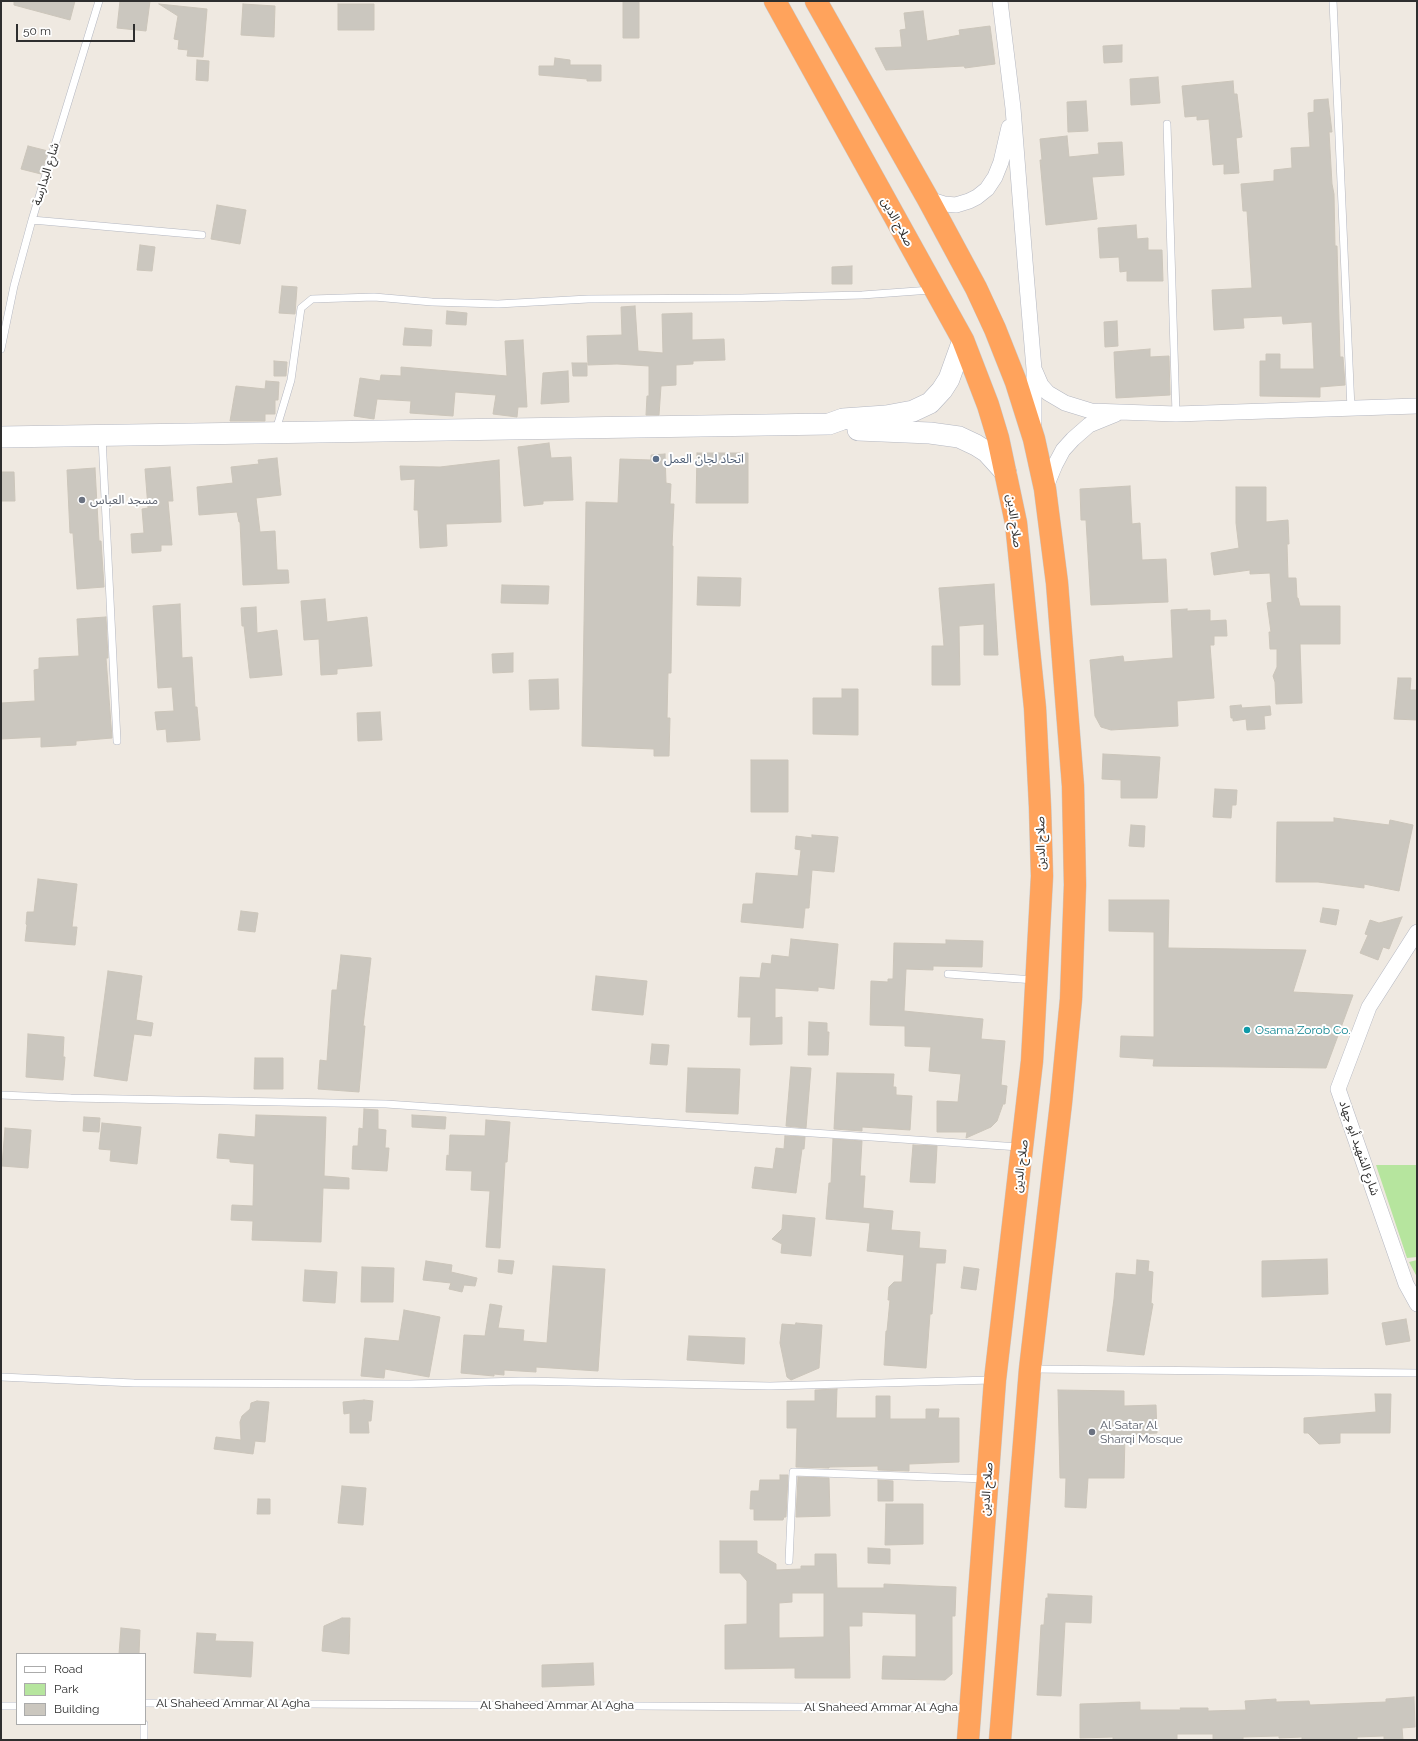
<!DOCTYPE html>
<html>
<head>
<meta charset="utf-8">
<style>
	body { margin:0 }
	#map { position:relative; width:1418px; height:1741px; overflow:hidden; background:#efe9e1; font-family:Raleway,sans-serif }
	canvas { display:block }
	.frame { position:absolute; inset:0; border:2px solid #2e2e2e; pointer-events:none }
	.legend { position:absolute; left:16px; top:1653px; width:130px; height:72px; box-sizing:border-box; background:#fff; border:1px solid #ababab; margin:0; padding:5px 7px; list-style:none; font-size:12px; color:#2e2e2e }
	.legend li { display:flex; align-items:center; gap:8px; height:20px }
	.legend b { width:20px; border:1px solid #ababab }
	.scale { position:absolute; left:16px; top:24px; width:119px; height:18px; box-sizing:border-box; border:2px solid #2e2e2e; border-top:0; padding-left:5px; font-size:12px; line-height:14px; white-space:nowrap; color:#2e2e2e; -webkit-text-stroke:3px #fff; paint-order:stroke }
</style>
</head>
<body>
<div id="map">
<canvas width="1418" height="1741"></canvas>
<div class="frame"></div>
<ul class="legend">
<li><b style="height:5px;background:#fff"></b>Road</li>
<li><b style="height:11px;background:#b6e59e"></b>Park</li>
<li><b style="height:11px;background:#cbc7bf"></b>Building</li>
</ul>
<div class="scale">50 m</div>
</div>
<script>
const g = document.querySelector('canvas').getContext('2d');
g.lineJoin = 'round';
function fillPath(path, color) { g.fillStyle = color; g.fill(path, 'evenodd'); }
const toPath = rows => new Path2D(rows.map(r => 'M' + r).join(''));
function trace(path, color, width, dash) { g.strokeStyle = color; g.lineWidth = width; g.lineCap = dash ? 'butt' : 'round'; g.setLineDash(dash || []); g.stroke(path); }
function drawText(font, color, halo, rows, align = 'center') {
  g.font = font + ' Raleway,"Noto Sans Arabic",sans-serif'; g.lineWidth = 4; g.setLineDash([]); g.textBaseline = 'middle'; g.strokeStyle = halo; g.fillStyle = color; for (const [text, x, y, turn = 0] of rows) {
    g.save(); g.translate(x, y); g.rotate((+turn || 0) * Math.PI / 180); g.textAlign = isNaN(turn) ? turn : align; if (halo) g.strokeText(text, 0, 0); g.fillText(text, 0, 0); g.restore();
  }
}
const green = toPath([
	[1376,1165,1417,1165,1417,1257,1407,1258],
	[1417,1260,1417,1277,1409,1262]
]);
const building = toPath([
	[14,1,75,1,70,20,14,5,14,1],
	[120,1,150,1,146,31,117,28,120,1],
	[623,1,639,1,639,38,623,38,623,1],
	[159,4,207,9,203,57,187,56,188,50,178,49,179,40,174,39,178,16,159,4],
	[243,4,275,6,274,37,241,35,243,4],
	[338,4,374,4,374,30,338,30,338,4],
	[923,11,927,41,960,35,959,30,990,26,995,64,965,68,964,66,886,70,875,48,902,47,900,30,906,29,904,13,923,11],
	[1122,45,1122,62,1104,63,1103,46,1122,45],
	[555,58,570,60,570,65,601,65,601,81,587,81,587,79,539,75,539,66,554,66,555,58],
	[197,60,209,61,208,81,196,80,197,60],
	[1158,77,1160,103,1131,105,1130,79,1158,77],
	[1233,81,1234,94,1237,94,1242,137,1236,138,1239,173,1224,174,1224,164,1213,165,1209,119,1197,120,1197,116,1185,117,1182,86,1233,81],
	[1328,99,1332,132,1329,132,1332,184,1334,194,1335,246,1337,246,1340,357,1343,357,1345,385,1320,387,1320,397,1260,396,1260,361,1266,361,1266,354,1280,354,1280,369,1314,369,1312,322,1283,324,1282,316,1243,318,1244,328,1214,330,1212,290,1252,288,1247,211,1243,211,1241,184,1274,181,1274,170,1292,168,1291,148,1310,147,1308,113,1314,112,1314,100,1328,99],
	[1086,101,1088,131,1068,132,1067,102,1086,101],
	[1067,136,1069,157,1099,154,1098,143,1122,142,1124,175,1092,177,1097,219,1046,225,1040,160,1042,160,1040,139,1067,136],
	[28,146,48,151,41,174,21,169,28,146],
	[217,205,246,210,240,244,211,239,217,205],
	[1136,225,1137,239,1148,238,1148,250,1162,250,1163,281,1127,281,1127,271,1120,272,1119,257,1100,258,1098,228,1136,225],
	[140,245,155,247,152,271,137,270,140,245],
	[852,266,852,284,832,284,832,267,852,266],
	[282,286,297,287,295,314,279,313,282,286],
	[635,306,638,351,663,353,662,314,692,313,692,340,724,339,725,360,693,361,693,364,676,365,676,385,661,386,659,415,646,415,647,396,649,396,649,366,617,364,588,365,587,336,622,335,621,307,635,306],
	[447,311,467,313,466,325,446,324,447,311],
	[1117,321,1118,346,1105,347,1104,322,1117,321],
	[405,328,432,330,431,346,403,345,405,328],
	[523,340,527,407,518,407,517,417,493,414,496,395,455,392,453,416,410,413,411,401,377,399,374,419,354,416,360,378,380,381,381,375,401,376,401,367,507,376,505,341,523,340],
	[1150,349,1150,357,1169,356,1170,395,1116,398,1114,352,1150,349],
	[274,361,287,362,286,376,274,376,274,361],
	[572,363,587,363,587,376,573,376,572,363],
	[568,371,569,402,541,404,543,373,568,371],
	[266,381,279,382,278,400,275,400,275,414,265,414,265,421,230,421,236,386,265,389,266,381],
	[549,443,551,458,571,457,573,500,543,501,543,504,524,506,518,447,549,443],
	[697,453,748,453,748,503,696,503,697,453],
	[665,454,666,483,671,484,670,504,674,504,672,546,673,546,671,673,668,673,667,718,670,718,669,756,654,756,654,749,582,746,586,502,618,503,620,459,651,460,651,455,665,454],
	[277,458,281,495,256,498,260,532,275,531,277,570,288,570,289,583,243,585,240,522,239,522,237,512,199,515,197,487,233,483,231,467,259,464,258,460,277,458],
	[499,460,501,522,446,524,447,546,420,548,418,510,414,510,415,479,401,480,400,466,440,467,499,460],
	[170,467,173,501,168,501,172,545,161,545,161,551,132,553,131,534,144,533,142,509,148,508,145,469,170,467],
	[95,468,99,541,101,541,104,587,77,589,73,533,70,533,67,470,95,468],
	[1,472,14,472,15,501,1,501,1,472],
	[1130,486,1132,524,1140,523,1142,560,1166,559,1168,602,1091,605,1086,520,1081,520,1080,489,1130,486],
	[1236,487,1266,487,1266,522,1288,520,1289,544,1287,544,1288,578,1296,578,1297,598,1298,598,1300,606,1340,606,1340,644,1300,644,1302,703,1276,704,1275,682,1273,676,1277,667,1277,649,1270,649,1269,632,1271,632,1267,603,1272,602,1270,573,1250,574,1250,570,1214,575,1211,553,1239,548,1236,523,1236,487],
	[698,577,741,578,740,606,697,605,698,577],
	[994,584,998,655,984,655,984,624,959,626,960,685,932,685,932,646,944,646,939,588,994,584],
	[502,585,549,586,548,604,501,603,502,585],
	[325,599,327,622,367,617,372,666,337,669,337,674,321,675,319,639,304,640,301,601,325,599],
	[180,604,182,658,192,657,195,707,197,707,200,740,167,742,166,729,157,730,155,712,174,711,172,687,158,688,153,606,180,604],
	[256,607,257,633,277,630,282,675,250,678,244,626,242,626,241,608,256,607],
	[1187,609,1187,611,1210,610,1210,621,1226,620,1227,636,1214,636,1214,645,1210,645,1214,698,1177,701,1178,726,1111,730,1101,727,1095,716,1090,660,1123,656,1124,662,1173,658,1171,610,1187,609],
	[106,617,108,658,106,658,112,738,76,741,76,745,41,747,41,737,1,739,1,703,35,701,34,670,39,669,39,658,79,656,77,619,106,617],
	[513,653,513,672,493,673,492,654,513,653],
	[1398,678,1411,678,1410,690,1417,690,1417,720,1394,719,1398,678],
	[558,679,559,709,530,710,529,680,558,679],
	[842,689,858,689,858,735,813,734,813,698,842,698,842,689],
	[1241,705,1242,708,1270,706,1271,715,1264,716,1265,729,1247,730,1246,719,1233,721,1233,718,1231,718,1230,706,1241,705],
	[380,712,382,740,358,741,357,713,380,712],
	[1103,754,1160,757,1157,798,1121,798,1121,780,1102,779,1103,754],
	[751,760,788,760,788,812,751,812,751,760],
	[1215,789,1237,790,1236,805,1232,805,1231,818,1213,817,1215,789],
	[1334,818,1389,825,1390,820,1413,825,1399,891,1364,884,1364,888,1318,882,1276,882,1277,822,1334,822,1334,818],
	[1131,825,1145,826,1144,847,1129,846,1131,825],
	[812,835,838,837,834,872,812,870,809,908,805,908,803,928,741,922,743,904,753,904,756,873,798,876,801,850,795,849,796,836,812,838,812,835],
	[38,879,77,884,72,927,77,927,75,945,25,941,27,925,26,924,27,912,34,912,38,879],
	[1109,900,1169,900,1168,948,1306,950,1293,992,1353,995,1326,1068,1153,1066,1154,1059,1120,1057,1121,1036,1154,1037,1154,932,1109,931,1109,900],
	[1323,908,1339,910,1336,925,1320,922,1323,908],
	[241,911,258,913,255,932,238,930,241,911],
	[1402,917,1389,949,1383,947,1378,960,1360,953,1368,935,1365,934,1370,920,1379,923,1402,917],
	[791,939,838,944,834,989,818,987,818,991,775,988,775,1018,782,1017,782,1044,750,1045,751,1017,738,1017,740,977,760,978,762,963,771,964,772,955,789,957,791,939],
	[946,940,983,941,982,967,933,966,933,970,906,969,904,1011,983,1019,981,1039,1005,1041,1001,1085,1007,1086,1005,1104,1003,1104,997,1121,991,1127,966,1138,967,1132,937,1132,937,1101,958,1102,961,1074,929,1071,931,1047,905,1046,905,1026,870,1025,871,981,888,982,888,979,893,979,894,943,946,944,946,940],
	[341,955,371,958,363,1026,365,1026,359,1092,318,1089,320,1060,327,1061,332,990,337,990,341,955],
	[108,971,142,976,136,1020,153,1023,151,1036,134,1034,127,1081,94,1076,108,971],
	[596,976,647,981,643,1015,592,1010,596,976],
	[809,1022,827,1023,827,1032,829,1032,828,1055,808,1055,809,1022],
	[28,1034,64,1037,63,1057,65,1057,63,1080,26,1077,28,1034],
	[652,1044,669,1045,667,1065,650,1064,652,1044],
	[255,1058,283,1058,283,1089,254,1089,255,1058],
	[791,1067,811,1068,806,1128,786,1126,791,1067],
	[688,1068,740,1069,738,1114,686,1112,688,1068],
	[837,1073,894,1074,893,1087,896,1087,896,1095,912,1096,910,1130,862,1127,862,1131,834,1129,837,1073],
	[364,1109,378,1110,378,1129,386,1130,385,1148,389,1148,387,1171,352,1169,353,1146,358,1146,359,1128,363,1129,364,1109],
	[256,1115,326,1117,324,1176,349,1178,349,1189,323,1188,321,1242,252,1240,253,1221,231,1220,232,1205,253,1206,254,1164,230,1162,230,1159,217,1158,219,1134,255,1137,256,1115],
	[412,1115,446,1117,445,1129,412,1127,412,1115],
	[84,1117,100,1118,99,1132,83,1131,84,1117],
	[486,1120,510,1122,507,1162,505,1162,500,1248,486,1247,490,1191,471,1190,472,1171,446,1170,447,1155,449,1156,450,1135,485,1136,486,1120],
	[102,1123,141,1127,137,1164,110,1161,111,1150,99,1149,102,1123],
	[5,1128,31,1130,28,1168,2,1166,5,1128],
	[785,1136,805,1137,804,1149,802,1149,796,1193,752,1188,755,1167,773,1169,776,1148,784,1149,785,1136],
	[833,1139,862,1141,860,1176,865,1176,863,1208,893,1211,891,1230,920,1232,919,1248,946,1250,945,1263,936,1263,932,1314,930,1314,926,1368,884,1365,886,1331,887,1331,890,1300,888,1300,889,1287,894,1282,902,1282,904,1255,867,1251,870,1223,826,1219,829,1183,831,1183,833,1139],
	[913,1145,937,1146,935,1183,910,1182,913,1145],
	[783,1215,815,1218,811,1256,781,1253,782,1244,772,1239,782,1229,783,1215],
	[1327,1259,1328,1294,1262,1297,1262,1261,1327,1259],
	[499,1260,514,1261,512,1274,498,1272,499,1260],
	[1137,1260,1149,1261,1148,1271,1153,1272,1151,1303,1153,1304,1144,1355,1107,1351,1114,1299,1116,1273,1136,1275,1137,1260],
	[426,1261,452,1265,451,1272,477,1278,475,1286,464,1285,462,1292,449,1289,451,1283,423,1280,426,1261],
	[553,1266,605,1269,598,1371,536,1367,536,1372,504,1370,504,1375,494,1374,494,1376,461,1373,464,1335,485,1336,490,1304,502,1306,498,1328,524,1330,523,1341,547,1343,553,1266],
	[362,1267,394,1268,393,1302,361,1302,362,1267],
	[964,1267,979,1269,976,1290,961,1288,964,1267],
	[305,1270,337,1272,335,1303,303,1301,305,1270],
	[404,1310,440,1317,429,1377,385,1369,384,1378,361,1376,365,1338,399,1341,404,1310],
	[1406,1319,1410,1341,1386,1345,1382,1323,1406,1319],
	[796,1323,822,1325,819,1368,791,1380,787,1377,780,1343,782,1324,795,1325,796,1323],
	[689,1336,745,1338,744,1364,687,1360,689,1336],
	[837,1389,836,1418,876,1418,876,1396,890,1396,890,1419,926,1419,926,1409,939,1409,938,1418,959,1418,959,1462,909,1464,909,1471,878,1470,878,1466,829,1467,829,1468,796,1467,797,1428,787,1428,787,1401,815,1401,815,1390,837,1389],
	[1058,1390,1124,1391,1124,1406,1156,1405,1157,1433,1125,1435,1124,1478,1088,1478,1086,1508,1065,1507,1066,1478,1060,1478,1058,1390],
	[1375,1394,1391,1394,1390,1433,1340,1433,1340,1443,1319,1444,1308,1433,1304,1433,1304,1418,1376,1412,1375,1394],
	[364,1400,373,1401,371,1421,368,1421,369,1433,350,1433,350,1413,344,1414,343,1402,364,1400],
	[257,1401,269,1402,265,1442,255,1441,253,1454,214,1449,216,1437,241,1440,240,1422,242,1416,250,1409,251,1403,257,1401],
	[780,1475,788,1475,786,1517,784,1517,783,1520,754,1520,754,1509,750,1509,751,1491,759,1491,760,1480,780,1480,780,1475],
	[798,1477,829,1478,830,1516,796,1517,798,1477],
	[878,1480,893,1481,893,1501,878,1501,878,1480],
	[342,1486,366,1488,363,1525,338,1523,342,1486],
	[258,1499,270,1499,270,1514,257,1514,258,1499],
	[886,1504,923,1504,923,1544,885,1545,886,1504],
	[720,1541,757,1541,757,1553,776,1564,776,1570,801,1569,801,1566,815,1566,815,1554,836,1554,837,1588,884,1588,884,1584,956,1587,955,1616,952,1616,952,1674,945,1680,882,1679,883,1656,916,1657,916,1614,862,1612,862,1626,849,1626,850,1678,795,1678,795,1668,725,1669,725,1625,747,1624,747,1581,740,1573,720,1573,720,1541],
	[792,1593,824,1593,824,1637,779,1638,779,1603,792,1602,792,1593],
	[868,1548,890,1549,890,1564,868,1563,868,1548],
	[1048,1594,1092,1596,1091,1623,1065,1622,1061,1696,1037,1695,1041,1625,1044,1625,1046,1598,1048,1598,1048,1594],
	[342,1618,350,1618,349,1654,322,1651,324,1626,342,1618],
	[121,1628,140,1630,139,1654,119,1654,121,1628],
	[197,1633,216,1634,215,1641,253,1642,251,1677,194,1673,197,1633],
	[593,1663,594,1685,542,1687,542,1665,593,1663],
	[1414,1697,1415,1727,1402,1728,1403,1740,1384,1740,1384,1736,1357,1737,1357,1740,1302,1740,1302,1737,1279,1738,1279,1736,1243,1737,1243,1740,1213,1740,1213,1734,1177,1734,1177,1740,1113,1740,1113,1737,1080,1738,1080,1704,1140,1702,1140,1710,1181,1710,1180,1708,1208,1708,1208,1711,1246,1710,1245,1701,1276,1699,1276,1702,1309,1701,1310,1705,1386,1702,1386,1699,1414,1697]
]);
const lane = toPath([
	[1333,1,1351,409],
	[1167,124,1176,414],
	[32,220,202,235],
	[1,349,14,286,32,220,99,1],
	[276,430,291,380,301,308,312,299,374,297,432,302,498,304,588,299,742,298,862,295,931,290],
	[102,437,117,741],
	[948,974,1035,980],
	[1,1095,71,1098,386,1104,1019,1147],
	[1033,1369,1417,1373],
	[1,1377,134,1383,410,1384,522,1381,770,1386,992,1380],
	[789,1561,793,1472,986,1479],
	[145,1703,968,1708],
	[1,1706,17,1706],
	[144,1724,144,1740]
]);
const street = toPath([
	[1000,1,1013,108,1025,261,1034,369,1034,422],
	[928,199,944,204,956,205,969,201,977,197,987,189,995,177,1001,162,1009,127],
	[1035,371,1041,385,1048,393,1065,403,1091,411,1176,414,1417,406],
	[1045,489,1055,465,1063,450,1073,439,1089,425,1116,414],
	[1417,932,1369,1007,1338,1089,1406,1284,1417,1304]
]);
const secondary = toPath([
	[858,430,930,433,959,437,976,445,987,452,1006,473],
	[1,437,829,424,843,419,886,416,913,411,930,403,942,390,949,379,963,340]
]);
const highway = toPath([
	[775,1,963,340,988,405,998,438,1016,523,1035,708,1040,807,1042,876,1032,1061,995,1380,968,1740],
	[816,1,928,199,976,288,995,329,1016,382,1034,439,1045,489,1057,583,1073,786,1075,885,1071,999,1061,1103,1030,1369,1000,1740]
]);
const markers = [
	[656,459,4,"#5c6f8a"],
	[82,500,4,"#6b7280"],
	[1247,1030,4,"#0f9aa8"],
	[1092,1432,4,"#6b7280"]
];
const streetNames = [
	["شارع البدارسة",46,174,-73],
	["صلاح الدين",897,222,61],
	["صلاح الدين",1014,521,82],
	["صلاح الدين",1041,843,-91],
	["شارع الشهيد أبو جهاد",1359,1148,71],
	["صلاح الدين",1021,1166,-83],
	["صلاح الدين",987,1489,-86],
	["Al Shaheed Ammar Al Agha",233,1703],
	["Al Shaheed Ammar Al Agha",557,1705],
	["Al Shaheed Ammar Al Agha",881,1707]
];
const serviceNames = [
	["اتحاد لجان العمل",664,459]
];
const worshipNames = [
	["مسجد العباس",90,500],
	["Al Satar Al",1100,1425],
	["Sharqi Mosque",1100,1439]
];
const cultureNames = [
	["Osama Zorob Co.",1255,1030]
];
fillPath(green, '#b6e59e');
fillPath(building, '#cbc7bf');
trace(building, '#cbc5ba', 1);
trace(lane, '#b4b7c1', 8);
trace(street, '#b4b7c1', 16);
trace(secondary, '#b4b7c1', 22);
trace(highway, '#c9c9c9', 23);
trace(lane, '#fff', 7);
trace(street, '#fff', 15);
trace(secondary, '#fff', 21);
trace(highway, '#ffa35c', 22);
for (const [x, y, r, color] of markers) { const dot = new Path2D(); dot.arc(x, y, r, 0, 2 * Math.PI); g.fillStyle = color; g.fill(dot); trace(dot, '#fff', 1.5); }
drawText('12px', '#2e2e2e', '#fff', streetNames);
drawText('12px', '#4e5e75', '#fff', serviceNames, 'left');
drawText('12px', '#5b616d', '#fff', worshipNames, 'left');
drawText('12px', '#0d838f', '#fff', cultureNames, 'left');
</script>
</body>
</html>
